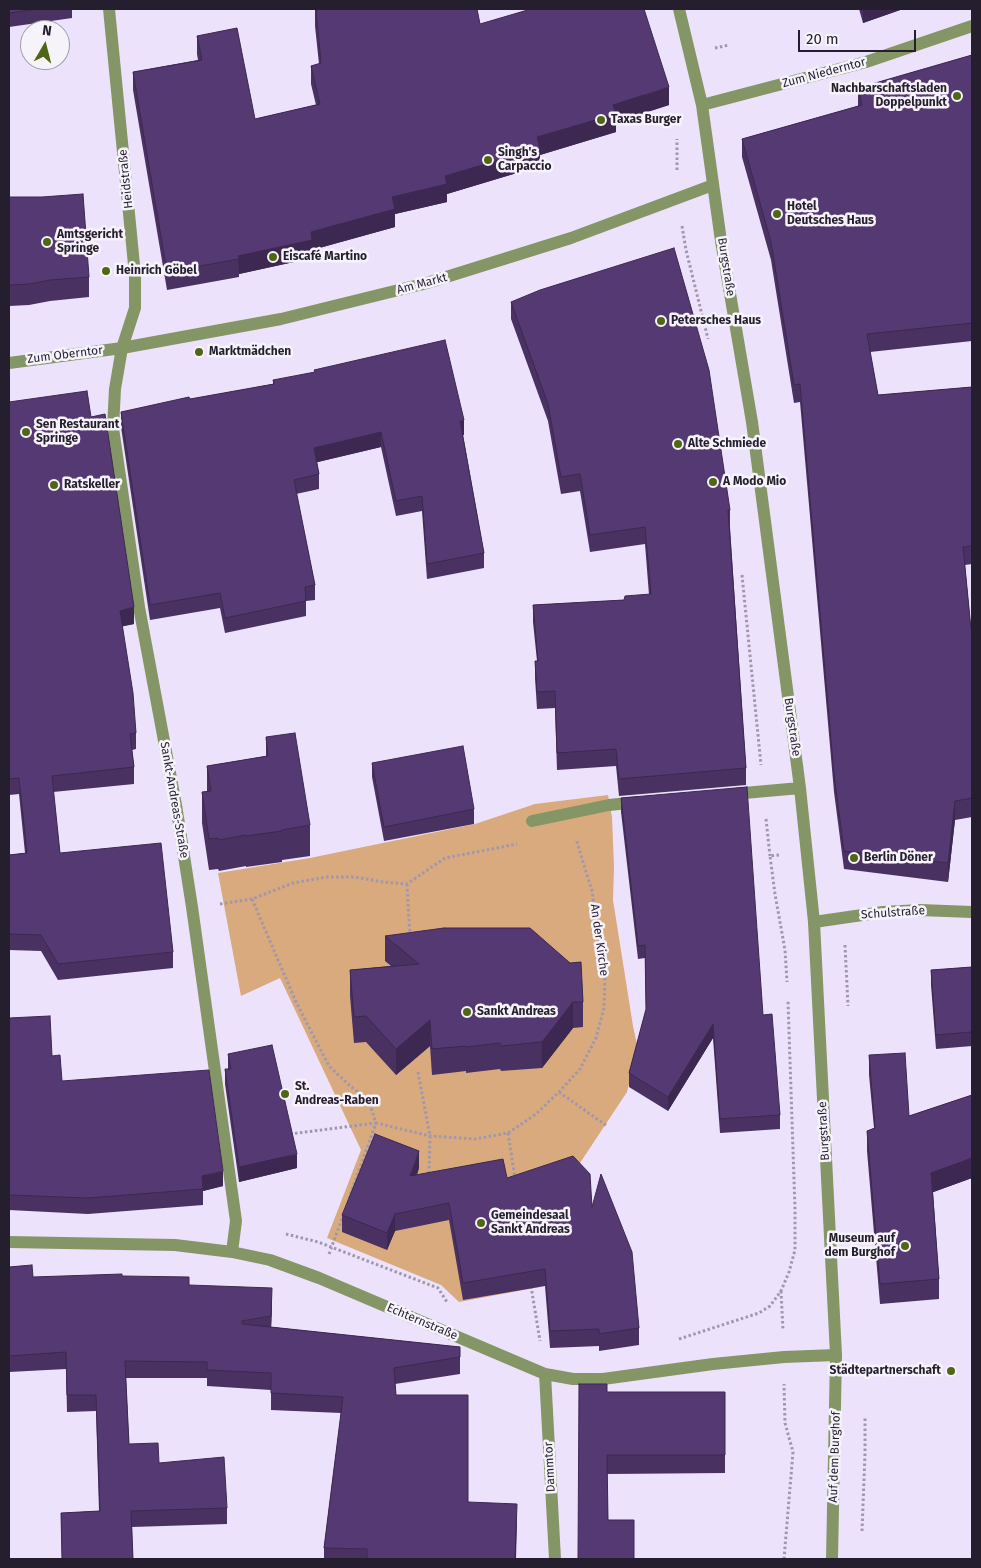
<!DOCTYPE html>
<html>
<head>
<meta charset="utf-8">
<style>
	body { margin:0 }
	#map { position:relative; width:981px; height:1568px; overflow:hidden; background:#ede2fc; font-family:"Fira Sans",sans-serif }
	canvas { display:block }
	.frame { position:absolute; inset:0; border:10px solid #251e2e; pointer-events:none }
	.north { position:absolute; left:20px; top:20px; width:50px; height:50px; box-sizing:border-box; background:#f6f3fb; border:1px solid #a29ea9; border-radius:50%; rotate:8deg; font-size:14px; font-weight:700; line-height:20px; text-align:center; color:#251e2e }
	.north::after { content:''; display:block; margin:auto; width:18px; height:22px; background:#4f6615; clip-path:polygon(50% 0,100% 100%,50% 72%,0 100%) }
	.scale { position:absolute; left:798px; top:30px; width:118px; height:22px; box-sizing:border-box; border:2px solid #251e2e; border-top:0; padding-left:6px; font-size:15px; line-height:18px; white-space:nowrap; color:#251e2e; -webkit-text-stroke:4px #f6f3fb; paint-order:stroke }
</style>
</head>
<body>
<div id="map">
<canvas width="981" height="1568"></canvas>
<div class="frame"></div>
<div class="north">N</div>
<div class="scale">20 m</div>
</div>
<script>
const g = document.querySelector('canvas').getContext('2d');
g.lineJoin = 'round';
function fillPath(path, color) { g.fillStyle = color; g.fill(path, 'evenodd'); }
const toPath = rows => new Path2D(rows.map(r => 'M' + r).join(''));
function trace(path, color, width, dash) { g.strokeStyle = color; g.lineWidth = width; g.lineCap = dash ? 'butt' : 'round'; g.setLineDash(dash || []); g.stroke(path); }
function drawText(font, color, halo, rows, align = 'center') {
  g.font = font + ' "Fira Sans",sans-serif'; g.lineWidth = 5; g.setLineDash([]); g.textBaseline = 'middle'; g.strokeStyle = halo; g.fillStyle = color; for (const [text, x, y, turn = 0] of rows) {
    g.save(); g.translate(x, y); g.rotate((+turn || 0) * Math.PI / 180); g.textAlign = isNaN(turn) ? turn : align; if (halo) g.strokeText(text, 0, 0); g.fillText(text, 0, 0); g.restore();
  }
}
const green = toPath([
	[608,795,612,817,614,867,613,900,633,1026,638,1049,627,1092,576,1169,540,1287,459,1302,441,1285,327,1238,361,1150,280,978,241,996,218,873,310,858,475,824,535,804]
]);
const path = toPath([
	[715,48,729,45],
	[677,170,677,139],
	[682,226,686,250,708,339],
	[742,575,761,765],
	[766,819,770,856],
	[779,855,770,856,775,894,785,950,787,982],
	[407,884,410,936],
	[252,899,296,1002,329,1066,350,1086,368,1099,376,1123,430,1136,475,1139,508,1133,536,1114,559,1092,580,1069,596,1038,604,1008,605,978,592,891,576,839],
	[220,904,252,899,293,883,327,877,355,877,383,882,407,884,445,858,517,844],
	[845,945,848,1006],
	[418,1072,430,1136,429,1176],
	[559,1092,607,1126],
	[508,1133,515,1178],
	[290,1134,376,1123,349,1198],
	[286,1234,318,1242,438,1288,447,1302],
	[329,1254,343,1216],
	[531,1286,540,1341],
	[781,1291,783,1330],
	[679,1339,759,1313,770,1306,781,1291,789,1272,795,1250,795,1209,788,1001],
	[862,1531,865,1454,865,1417],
	[784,1559,793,1452,785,1423,784,1384]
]);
const pedestrian = toPath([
	[122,348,281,319,427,283,571,238,713,185]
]);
const minor = toPath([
	[109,9,135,275,135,308,122,348,115,389,113,428,139,607,176,805,192,907,236,1221,232,1252],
	[679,9,702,105,721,241,752,422,800,788,814,922],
	[702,105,866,62,972,26],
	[9,363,122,348],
	[733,794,800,788],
	[532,821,609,805,638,802],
	[9,1242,175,1245,232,1252,270,1260,319,1278,545,1374,573,1379,603,1379,713,1364,784,1357,836,1355],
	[545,1374,555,1559]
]);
const tertiary = toPath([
	[832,1559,836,1355,814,922,883,912,920,910,972,912]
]);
const wall = toPath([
	[9,9,72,9,72,18,9,27],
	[315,9,480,24,669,105,616,122,616,132,540,155,540,166,447,194,447,202,395,214,395,227,312,250,312,258,239,274,239,277,167,290,133,90,133,72,198,60,197,54,197,36,255,119,316,105,311,84,311,66,319,64,315,26],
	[859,9,903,9,863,23],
	[972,55,972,341,870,352,878,395,972,387,972,564,965,565,971,629,972,629,972,817,955,820,948,882,844,869,834,792,800,402,794,403,771,260,742,157,742,139,858,106,858,88],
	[9,197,89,277,89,297,50,301,29,305,9,306],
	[511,302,730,510,730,527,746,768,746,785,619,796,616,766,557,770,555,708,537,709,535,678,535,661,537,661,533,622,533,605,624,600,649,595,645,544,590,552,580,491,561,494,548,421,511,319],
	[273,380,464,435,463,435,484,553,484,568,427,579,422,511,396,516,381,447,317,462,319,474,319,489,296,494,315,585,315,600,306,601,306,616,225,633,220,608,150,620,121,427,121,412,273,384],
	[9,402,91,417,134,624,122,626,136,733,136,749,132,750,134,767,134,784,53,792,60,853,173,952,173,968,58,980,41,951,9,950,9,855,25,853,19,794,9,795],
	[266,737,310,825,310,856,282,860,282,862,246,867,246,866,219,871,218,869,209,870,202,823,202,792,207,792,207,766,266,756],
	[372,763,474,809,474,824,384,841,372,777],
	[621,798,763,1015,780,1115,780,1129,720,1133,713,1038,668,1111,629,1087,629,1073,646,1010,645,958,638,959,621,812],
	[385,936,583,1002,583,1027,573,1028,542,1068,501,1071,500,1069,466,1073,466,1071,432,1075,430,1046,396,1075,366,1042,354,1043,350,996,350,970,391,966,385,961],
	[972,967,972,1046,936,1049,931,985,931,970],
	[9,1018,52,1056,62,1081,223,1186,203,1191,203,1205,88,1214,9,1210],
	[228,1054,297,1168,239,1182,225,1084,225,1069,228,1069],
	[869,1055,909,1116,972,1095,972,1178,933,1192,939,1279,939,1299,880,1304,867,1151,867,1131,874,1128,869,1075],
	[419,1168,417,1175,507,1178,592,1207,639,1328,639,1345,599,1351,599,1346,550,1348,545,1286,463,1300,449,1220,395,1231,387,1250,342,1232,342,1215],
	[9,1267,33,1277,122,1276,189,1285,272,1305,271,1327,460,1347,460,1374,395,1384,396,1395,468,1502,517,1521,516,1559,324,1559,324,1548,341,1413,271,1410,271,1390,207,1386,207,1378,126,1378,129,1444,159,1463,227,1508,227,1524,132,1527,133,1559,62,1559,61,1513,99,1511,96,1411,67,1412,66,1369,9,1372],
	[607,1392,725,1392,725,1473,607,1474,608,1520,634,1520,634,1559,578,1559]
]);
const shadedWall = toPath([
	[863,9,903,9,863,23],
	[669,87,669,105,616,122,616,132,540,155,540,166,447,194,447,202,395,214,395,227,312,250,312,258,239,274,238,256,311,232,392,197,445,176,613,105],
	[464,420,464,435,460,436,460,421],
	[381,432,381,447,314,463,314,448],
	[134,607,134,624,120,627,120,611],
	[955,801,955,820,948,882,948,863],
	[573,1002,573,1028,542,1068,542,1042],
	[430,1020,430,1046,396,1075,396,1049],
	[713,1024,713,1038,668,1111,668,1097],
	[419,1151,419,1168,410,1193,410,1176],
	[297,1154,297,1168,239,1182,239,1167],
	[972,1158,972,1178,931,1193,931,1173],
	[223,1171,223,1186,203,1191,202,1176],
	[395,1214,395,1231,387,1250,387,1233],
	[272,1288,272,1305,271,1333,271,1316]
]);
const building = toPath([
	[9,9,37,9,9,13,9,9],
	[316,9,477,9,480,24,531,9,644,9,669,87,613,105,616,114,537,137,540,148,445,176,447,184,392,197,395,209,311,232,312,240,238,256,239,259,167,272,133,72,202,60,197,36,237,28,255,119,320,104,311,66,321,63,316,9],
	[972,55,972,323,867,334,878,395,972,387,972,546,963,547,971,629,972,629,972,798,955,801,948,863,844,851,834,774,800,384,794,385,771,242,742,139,862,105,858,88,972,55],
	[83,194,89,277,50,280,29,284,9,285,9,197,42,197,83,194],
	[674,248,709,370,730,510,728,510,746,768,619,779,616,749,557,753,555,691,537,692,535,661,538,661,533,605,624,600,625,596,651,594,645,527,590,535,580,474,561,477,548,404,511,302,540,290,674,248],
	[445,340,464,420,460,421,484,553,427,564,422,496,396,501,381,432,314,448,319,474,294,480,315,585,305,587,306,601,225,618,220,593,150,605,121,412,189,397,190,399,274,384,273,380,315,372,314,370,445,340],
	[87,391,91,417,105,414,134,607,120,611,133,693,136,733,130,734,134,767,52,776,60,853,161,843,173,952,58,964,41,935,9,934,9,855,27,853,19,778,9,779,9,402,87,391],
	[295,733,310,825,282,830,282,831,246,836,246,835,219,840,218,838,209,839,202,792,211,791,207,766,268,756,266,737,295,733],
	[463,746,474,809,384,827,372,763,463,746],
	[747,787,763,1015,772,1014,780,1115,720,1119,713,1024,668,1097,629,1073,646,1009,645,945,638,946,621,798,747,787],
	[444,928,530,928,570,963,581,962,583,1002,573,1002,542,1042,501,1046,500,1043,466,1047,466,1046,432,1049,430,1020,396,1049,366,1016,354,1017,350,970,419,964,385,936,444,928],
	[972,967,972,1032,936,1035,931,970,972,967],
	[50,1016,52,1056,60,1055,62,1081,209,1070,223,1171,202,1176,203,1189,88,1198,9,1195,9,1018,50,1016],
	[272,1045,297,1154,239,1167,225,1069,231,1069,228,1054,272,1045],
	[905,1053,909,1116,972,1095,972,1158,931,1173,939,1279,880,1284,867,1131,875,1128,869,1055,905,1053],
	[375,1134,419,1151,410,1176,503,1159,507,1178,573,1156,590,1174,592,1207,601,1174,632,1252,639,1328,599,1334,599,1329,550,1331,545,1269,463,1283,449,1203,395,1214,387,1233,342,1215,375,1134],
	[32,1265,33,1277,122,1274,122,1276,189,1277,189,1285,272,1288,271,1316,242,1321,242,1324,460,1347,460,1357,394,1368,396,1395,468,1395,468,1502,517,1504,515,1559,367,1559,367,1549,324,1548,343,1397,271,1393,271,1373,207,1370,207,1362,125,1361,129,1444,158,1443,159,1463,224,1457,227,1508,131,1511,133,1559,62,1559,61,1513,100,1511,96,1395,67,1395,66,1352,9,1356,9,1267,32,1265],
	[579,1384,607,1384,607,1392,725,1392,725,1455,607,1455,608,1520,634,1520,634,1559,578,1559,579,1384]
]);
const markers = [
	[957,96,5,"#4f6615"],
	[601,120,5,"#4f6615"],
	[488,160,5,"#4f6615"],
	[777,214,5,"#4f6615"],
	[47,242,5,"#4f6615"],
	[273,257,5,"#4f6615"],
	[106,271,5,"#4f6615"],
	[661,321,5,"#4f6615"],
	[199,352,5,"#4f6615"],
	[26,432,5,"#4f6615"],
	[678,444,5,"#4f6615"],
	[713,482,5,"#4f6615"],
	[54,485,5,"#4f6615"],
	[854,858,5,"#4f6615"],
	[467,1012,5,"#4f6615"],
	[285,1094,5,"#4f6615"],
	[481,1223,5,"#4f6615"],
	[905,1246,5,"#4f6615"],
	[951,1371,5,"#4f6615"]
];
const streetNames = [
	["Zum Niederntor",824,73,-15],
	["Heidstraße",126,179,-96],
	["Burgstraße",726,267,81],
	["Am Markt",422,284,-15],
	["Zum Oberntor",65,355,-7],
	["Burgstraße",792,727,82],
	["Sankt-Andreas-Straße",174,800,80],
	["Schulstraße",893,913,-4],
	["An der Kirche",599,940,82],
	["Burgstraße",824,1131,-93],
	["Echternstraße",422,1322,23],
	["Auf dem Burghof",835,1457,-88],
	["Dammtor",550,1467,-93]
];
const poiNames = [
	["Nachbarschaftsladen",947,89,"right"],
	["Doppelpunkt",947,103,"right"],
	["Taxas Burger",611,120],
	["Singh's",498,153],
	["Carpaccio",498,167],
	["Hotel",787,207],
	["Deutsches Haus",787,221],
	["Amtsgericht",57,235],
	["Springe",57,249],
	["Eiscafé Martino",283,257],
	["Heinrich Göbel",116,271],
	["Petersches Haus",671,321],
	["Marktmädchen",209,352],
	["Sen Restaurant",36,425],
	["Springe",36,439],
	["Alte Schmiede",688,444],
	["A Modo Mio",723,482],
	["Ratskeller",64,485],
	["Berlin Döner",864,858],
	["Sankt Andreas",477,1012],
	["St.",295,1087],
	["Andreas-Raben",295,1101],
	["Gemeindesaal",491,1216],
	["Sankt Andreas",491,1230],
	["Museum auf",895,1239,"right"],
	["dem Burghof",895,1253,"right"],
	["Städtepartnerschaft",941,1371,"right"]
];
fillPath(green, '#d8aa7e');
trace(path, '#a197ad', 3, [2.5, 2.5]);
trace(pedestrian, '#849666', 12);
trace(minor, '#849666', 12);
trace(tertiary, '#849666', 12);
fillPath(wall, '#493162');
fillPath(shadedWall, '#3c2850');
fillPath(building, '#553972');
trace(building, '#3c2850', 1);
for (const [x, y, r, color] of markers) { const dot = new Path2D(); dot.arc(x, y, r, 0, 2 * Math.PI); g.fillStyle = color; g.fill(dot); trace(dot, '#f6f3fb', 2); }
drawText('12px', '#251e2e', '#f6f3fb', streetNames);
drawText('bold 12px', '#251e2e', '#f6f3fb', poiNames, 'left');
</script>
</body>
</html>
